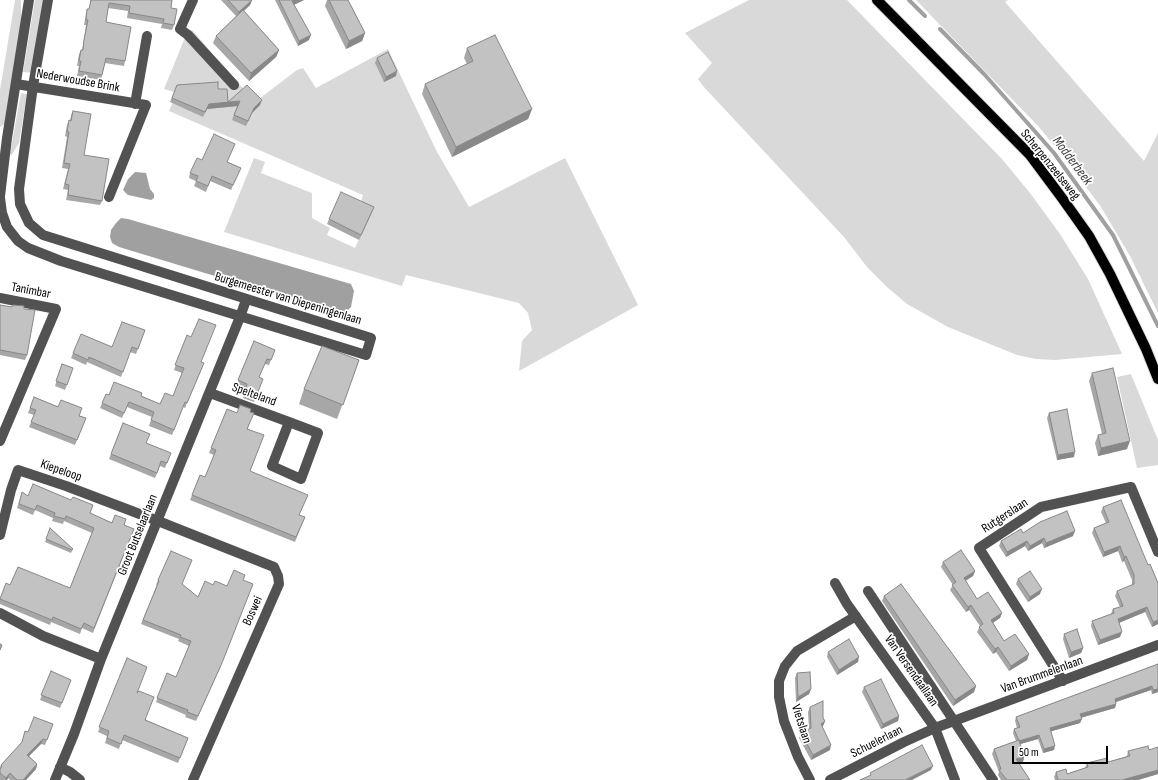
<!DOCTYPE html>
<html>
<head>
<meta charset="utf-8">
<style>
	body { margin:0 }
	#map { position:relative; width:1158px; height:780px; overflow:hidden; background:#fff; font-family:"Sofia Sans Condensed",sans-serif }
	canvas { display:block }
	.scale { position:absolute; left:1012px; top:746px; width:96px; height:18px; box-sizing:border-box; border:2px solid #000; border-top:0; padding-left:5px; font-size:12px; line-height:14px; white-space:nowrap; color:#000; -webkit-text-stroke:3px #fff; paint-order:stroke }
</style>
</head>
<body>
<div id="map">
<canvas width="1158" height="780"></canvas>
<div class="scale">50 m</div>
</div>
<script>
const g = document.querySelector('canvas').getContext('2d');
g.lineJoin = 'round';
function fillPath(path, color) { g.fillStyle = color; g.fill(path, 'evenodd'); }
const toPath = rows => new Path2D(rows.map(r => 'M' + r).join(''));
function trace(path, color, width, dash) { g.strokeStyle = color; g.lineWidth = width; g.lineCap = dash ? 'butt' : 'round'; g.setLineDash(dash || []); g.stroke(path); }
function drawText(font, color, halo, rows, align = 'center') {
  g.font = font + ' "Sofia Sans Condensed",sans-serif'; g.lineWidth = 3.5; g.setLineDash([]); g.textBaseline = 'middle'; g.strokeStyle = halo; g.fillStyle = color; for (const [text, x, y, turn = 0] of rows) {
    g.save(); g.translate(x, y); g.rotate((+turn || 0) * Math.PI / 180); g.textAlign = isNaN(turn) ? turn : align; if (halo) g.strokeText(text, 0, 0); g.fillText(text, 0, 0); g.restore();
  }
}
const green = toPath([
	[15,0,21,0,21,21,5,124,0,127,0,90],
	[35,0,44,0,32,73,23,72],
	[749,0,847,0,1002,159,1030,193,1060,234,1088,279,1122,354,1055,360,1036,359,1017,355,948,327,907,304,887,287,867,267,844,237,703,86,698,79,712,63,685,33],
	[916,0,1008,0,1005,2,1144,161,1158,133,1158,313,1130,256,1101,207,1068,163,1039,127],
	[188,30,192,30,255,102,297,70,303,68,316,88,388,49,436,150,469,207,565,158,638,305,519,371,522,341,532,330,528,313,519,303,406,275,402,286,224,232,254,158,265,162,261,173,312,193,312,218,330,228,327,235,355,248,372,211,360,205,363,195,169,111,177,93,164,89],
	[21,93,27,94,19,143,11,156,10,153],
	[1131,374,1158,440,1158,465,1137,468,1117,377]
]);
const water = toPath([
	[135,172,146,173,150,189,154,194,154,198,151,200,128,195,123,190,128,179],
	[121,218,128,219,351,284,354,291,351,307,345,313,337,313,119,247,112,243,110,237,111,230,116,223]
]);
const stream = toPath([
	[909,0,925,16],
	[940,29,985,75,1054,153,1113,235,1158,326]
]);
const minor = toPath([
	[193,0,180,29,188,35,234,85],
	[16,84,146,105,109,197],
	[135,104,147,36],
	[0,196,7,138,29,0],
	[0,198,2,213,7,227,18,241,28,248,61,261,366,355,371,338,43,235,29,223,20,204,19,189,33,86,48,0],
	[0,298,56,309,0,441],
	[210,393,289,422,318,433,301,479,272,466,289,422],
	[0,535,11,490,18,470,66,486,158,521,274,567,278,576,279,584,193,780],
	[835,583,847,604,935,728,955,780],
	[868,591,993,780],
	[0,613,43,636,101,659],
	[1063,681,979,548,1041,507,1131,487,1158,552],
	[60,767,70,772,80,780],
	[55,780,74,734,101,659,240,317,246,300],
	[810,780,798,757,784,721,779,697,779,681,785,666,797,651,856,616],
	[830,780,904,742,935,728,1158,645]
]);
const major = toPath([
	[877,0,1030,155,1062,198,1089,236,1110,274,1146,349,1158,379]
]);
const wall = toPath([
	[91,0,171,8,174,25,172,30,161,28,162,24,127,18,128,11,108,8,106,22,125,61,124,66,105,63,102,75,101,80,77,76,79,66,77,66,79,54,81,50,82,50,83,45,86,25,84,25,86,13,87,9,89,9],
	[221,0,252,0,250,5,244,11,279,50,276,57,249,81,213,43,216,36,236,16],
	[275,0,304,0,294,5,309,40,298,46],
	[327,0,348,0,365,33,362,41,346,49,325,6],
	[467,48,532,109,528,119,452,157,422,94,425,84,467,64,464,58],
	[377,58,396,76,384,82,375,63],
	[177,85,218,89,228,102,260,105,252,113,246,126,232,120,237,106,207,109,203,117,170,102],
	[73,111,84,155,102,201,100,205,66,200,68,190,63,189,68,169,62,168,67,137,65,136,67,125,69,120,70,121,71,115],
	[202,160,228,162,241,168,231,190,210,181,206,192,194,186,196,181,189,178,190,173],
	[372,212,359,240,327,224,329,219],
	[0,305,24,309,27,355,25,360,0,355],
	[145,330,136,354,130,352,121,377,87,362,86,365,71,358,73,353,112,347],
	[187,335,201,362,202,368,185,408,183,407,172,435,149,426,152,417,127,407,122,418,100,408,106,394,109,395,141,396,160,404,173,396,182,373,174,370],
	[254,341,275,350,269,365,265,364,259,377,263,379,254,402,243,398,245,389,236,386],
	[359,360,337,419,299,404,304,389],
	[62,364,73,368,65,390,55,386],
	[1092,373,1127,449,1098,456,1095,443,1098,435,1102,434,1089,381],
	[34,397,86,418,75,445,29,427,34,415,28,413],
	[227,409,237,413,250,412,248,429,250,471,299,515,305,517,295,542,190,500,200,475,205,477,214,455,209,453],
	[1049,413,1074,457,1057,460,1047,418],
	[123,423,146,443,171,453,165,468,160,466,155,478,109,459],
	[22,492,28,496,90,513,112,523,124,525,134,529,93,633,82,628,80,634,51,622,50,625,0,604,0,598,10,585,70,588,92,533,64,521,63,524,52,521,53,518,35,510,33,515,17,508],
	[1103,507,1148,565,1158,583,1158,624,1152,627,1145,612,1119,623,1120,637,1098,645,1091,626,1092,621,1111,614,1113,609,1120,607,1115,596,1117,591,1132,585,1132,580,1124,561,1122,562,1118,551,1103,557,1092,533,1094,528,1106,523,1101,512],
	[50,528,73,549,71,553,45,542],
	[1023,533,1073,536,1044,548,1042,543,1028,551,1025,546,1006,557,999,546,1001,541],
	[943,562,975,571,973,576,965,581,977,599,1002,613,1000,618,993,623,1004,641,1029,654,1027,660,1009,671,996,652,993,654,977,632,980,626,969,610,966,612,950,590,953,585,941,567],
	[1018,579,1040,594,1028,602,1016,584],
	[158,580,182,584,198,597,213,585,227,586,243,580,220,668,196,721,185,717,186,715,156,702,167,673,176,677,189,646,178,641,179,639,141,624,157,585,156,585],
	[884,596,976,686,974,692,953,706,882,601],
	[1064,634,1083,648,1081,653,1069,658,1063,639],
	[828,652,858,662,837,675,827,657],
	[127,658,146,720,188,738,178,763,122,740,119,749,105,743,107,736,98,732],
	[1158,664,1158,692,1152,694,1151,690,1116,702,1116,704,1115,708,1081,718,1080,723,1051,731,1054,750,1043,753,1038,739,1020,744,1024,757,1023,762,1019,763,1030,780,1001,780,998,775,999,772,992,754,994,749,1016,741,1013,733,1014,729,1017,728,1015,721,1016,717],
	[51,671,71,680,60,708,40,700],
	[797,673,811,689,809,694,796,702,795,678],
	[864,687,899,716,898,721,881,729,862,692],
	[810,707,823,718,825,721,823,726,822,727,830,750,811,760,799,738,801,733,809,729,808,712],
	[53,724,45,745,41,744,29,756,37,764,36,769,26,780,10,780,8,778,7,780,0,780,0,767,1,765,22,742,25,731,28,732],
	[1128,751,1158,774,1138,780,1055,780,1054,777,1056,772,1067,774,1085,768,1087,763,1108,762,1127,756]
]);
const shadedWall = toPath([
	[252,0,250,5,237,17,239,12],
	[295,0,304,0,291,6,292,1],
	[365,33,362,41,346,49,349,41],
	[311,35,309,40,298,46,299,41],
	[279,50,276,57,249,81,251,73],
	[397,71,396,76,384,82,386,77],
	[262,100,260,105,252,113,246,126,254,108],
	[240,101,238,106,207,109,203,117,209,104],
	[532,109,528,119,452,157,456,147],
	[374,207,372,212,359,240,361,235],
	[1130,441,1127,449,1098,456,1101,448],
	[1075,452,1074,457,1057,460,1058,455],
	[1075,531,1073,536,1044,548,1046,543],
	[1044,538,1042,543,1028,551,1030,546],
	[1027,541,1025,546,1006,557,1007,552],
	[1120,546,1118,551,1103,557,1104,552],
	[1126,556,1124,561,1122,562,1124,557],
	[975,571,973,576,962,583,964,578],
	[1042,589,1040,594,1028,602,1030,597],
	[971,605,969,610,966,612,968,607],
	[1147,607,1145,612,1116,624,1118,619],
	[1002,613,1000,618,989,625,991,620],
	[1158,620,1158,624,1152,627,1153,622],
	[1122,632,1120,637,1098,645,1100,640],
	[998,647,996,652,993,654,995,649],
	[1083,648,1081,653,1069,658,1071,652],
	[1029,654,1027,660,1009,671,1011,666],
	[859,657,858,662,837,675,839,670],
	[976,686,974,692,953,706,955,700],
	[1152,686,1151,690,1113,703,1115,699],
	[811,689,809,694,796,702,798,697],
	[1158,689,1158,692,1152,694,1153,690],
	[1116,704,1115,708,1079,718,1080,714],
	[899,716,898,721,881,729,883,724],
	[1082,719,1080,723,1049,732,1050,728],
	[825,721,823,726,819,729,821,724],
	[1039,735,1038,739,1017,745,1019,741],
	[43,739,41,744,25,760,27,755],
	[831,745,830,750,811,760,813,755],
	[1055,746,1054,750,1043,753,1044,749],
	[1024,757,1023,762,1014,764,1016,759],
	[37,764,36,769,26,780,23,780],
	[933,766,931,770,912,780,905,780],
	[1158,770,1158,774,1138,780,1122,780],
	[10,773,8,778,7,780,5,780,6,778]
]);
const building = toPath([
	[91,0,172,0,171,8,177,9,174,25,163,23,164,19,129,13,130,6,109,3,106,22,131,27,125,61,106,58,102,75,79,71,81,61,79,61,81,50,83,50,84,40,88,20,86,20,87,9,89,9,91,0],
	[228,0,252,0,239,12,228,0],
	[279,0,295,0,292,1,311,35,299,41,279,0],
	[329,0,348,0,365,33,349,41,329,0],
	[243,10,279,50,251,73,216,36,243,10],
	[495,35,532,109,456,147,425,84,473,61,467,48,495,35],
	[388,52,397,71,386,77,377,58,388,52],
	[218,82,218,89,227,89,228,102,247,85,262,100,254,108,248,121,234,115,240,101,209,104,205,112,172,98,177,85,218,82],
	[73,111,91,114,84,155,109,159,102,201,68,195,69,185,65,184,70,164,64,163,69,132,67,132,69,120,71,121,73,111],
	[214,134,235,144,227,162,241,168,233,185,212,176,208,186,196,181,198,176,190,173,197,158,202,160,214,134],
	[341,192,374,207,361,235,329,219,341,192],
	[0,305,12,307,13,305,24,306,24,309,35,310,27,355,0,350,0,305],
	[199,319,216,325,201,362,204,363,187,403,185,402,174,430,151,420,154,412,129,402,124,413,102,403,106,394,109,395,114,382,142,393,141,396,160,404,165,393,173,396,184,368,175,365,187,335,191,337,199,319],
	[122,322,145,330,138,349,132,347,123,372,89,357,88,360,73,353,81,334,112,347,122,322],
	[254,341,275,350,271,360,267,359,259,377,263,379,256,397,245,393,247,384,238,380,254,341],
	[322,346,359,360,343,405,304,389,322,346],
	[62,364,73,368,67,385,56,381,62,364],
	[1113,368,1130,441,1101,448,1098,435,1106,433,1092,373,1113,368],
	[34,397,58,407,61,400,82,408,79,416,86,418,77,440,31,422,36,410,30,408,34,397],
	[240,405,251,409,250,412,254,413,247,429,264,435,250,471,308,495,299,515,305,517,296,537,192,495,200,475,205,477,216,450,211,448,227,409,237,413,240,405],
	[1067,409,1075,452,1058,455,1049,413,1067,409],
	[123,423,150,434,146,443,171,453,167,463,161,461,157,473,111,454,123,423],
	[33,484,71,500,73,497,93,505,90,513,112,523,115,515,126,519,124,525,134,529,94,628,84,623,81,629,53,617,52,620,0,599,6,583,10,585,18,567,70,588,94,528,66,516,65,519,54,516,55,513,37,505,35,510,19,504,22,492,28,496,33,484],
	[1121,500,1148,565,1150,564,1158,583,1158,620,1153,622,1147,607,1118,619,1122,632,1100,640,1092,621,1114,613,1113,609,1123,606,1117,591,1134,584,1134,575,1126,556,1124,557,1120,546,1104,552,1094,528,1109,522,1103,507,1121,500],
	[1067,511,1075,531,1046,543,1044,538,1030,546,1027,541,1007,552,1001,541,1021,529,1023,533,1040,522,1067,511],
	[50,528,73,549,72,550,46,539,50,528],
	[961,550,975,571,964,578,977,599,988,592,1002,613,991,620,1004,641,1015,634,1029,654,1011,666,998,647,995,649,979,627,983,624,971,605,968,607,952,585,956,582,943,562,961,550],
	[171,551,192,560,182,584,198,597,205,581,213,585,215,581,227,586,234,570,245,575,243,580,253,584,222,663,198,716,187,712,188,710,157,698,167,673,176,677,191,641,180,637,181,635,143,620,159,581,158,580,171,551],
	[1030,571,1042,589,1030,597,1018,579,1030,571],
	[901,584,976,686,955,700,884,596,901,584],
	[1077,629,1083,648,1071,652,1064,634,1077,629],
	[849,639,859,657,839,670,828,652,849,639],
	[0,644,2,645,0,650,0,644],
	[127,658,147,667,137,693,139,691,154,697,145,720,188,738,180,758,124,735,121,744,107,738,109,731,99,727,127,658],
	[1158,664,1158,689,1153,690,1152,686,1115,699,1116,704,1080,714,1082,719,1050,728,1055,746,1044,749,1039,735,1019,741,1014,729,1020,727,1016,717,1158,664],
	[51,671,71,680,62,703,41,695,51,671],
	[810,672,811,689,798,697,797,673,810,672],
	[881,679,899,716,883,724,864,687,881,679],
	[823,701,823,718,825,721,821,724,831,745,813,755,801,733,811,728,810,707,823,701],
	[34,717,53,724,47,740,43,739,27,755,37,764,23,780,17,780,10,773,6,778,0,773,0,769,2,766,1,765,22,742,25,731,28,732,34,717],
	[1019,740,1024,757,1016,759,1030,780,1007,780,999,770,1001,769,994,749,1019,740],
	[922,745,933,766,905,780,860,780,871,775,870,773,922,745],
	[1148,746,1149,750,1158,747,1158,770,1122,780,1058,780,1056,772,1066,769,1067,774,1088,767,1087,763,1107,758,1108,762,1130,756,1128,751,1148,746]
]);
const streetNames = [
	["Nederwoudse Brink",78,81,10],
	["Scherpenzeelseweg",1050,165,51],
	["Tanimbar",31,291,11],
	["Burgemeester van Diepeningenlaan",288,299,17],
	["Spelteland",254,395,20],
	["Kiepeloop",61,471,19],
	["Rutgerslaan",1005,516,-33],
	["Groot Butselaarlaan",138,535,-68],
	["Boswei",253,611,-66],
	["Van Versendaallaan",911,671,55],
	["Van Brummelenlaan",1042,675,-20],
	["Vietslaan",801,724,72],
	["Schuelerlaan",877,742,-27]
];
const waterNames = [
	["Modderbeek",1072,161,53]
];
fillPath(green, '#d9d9d9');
fillPath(water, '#a0a0a0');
trace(stream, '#a0a0a0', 4);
trace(major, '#dbdbdb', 12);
trace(minor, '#525252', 10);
trace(major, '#000', 10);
fillPath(wall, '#a7a7a7');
fillPath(shadedWall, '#888');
fillPath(building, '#c2c2c2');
trace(building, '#888', 1);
drawText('13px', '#000', '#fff', streetNames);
drawText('italic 14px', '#414141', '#fff', waterNames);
</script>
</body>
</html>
